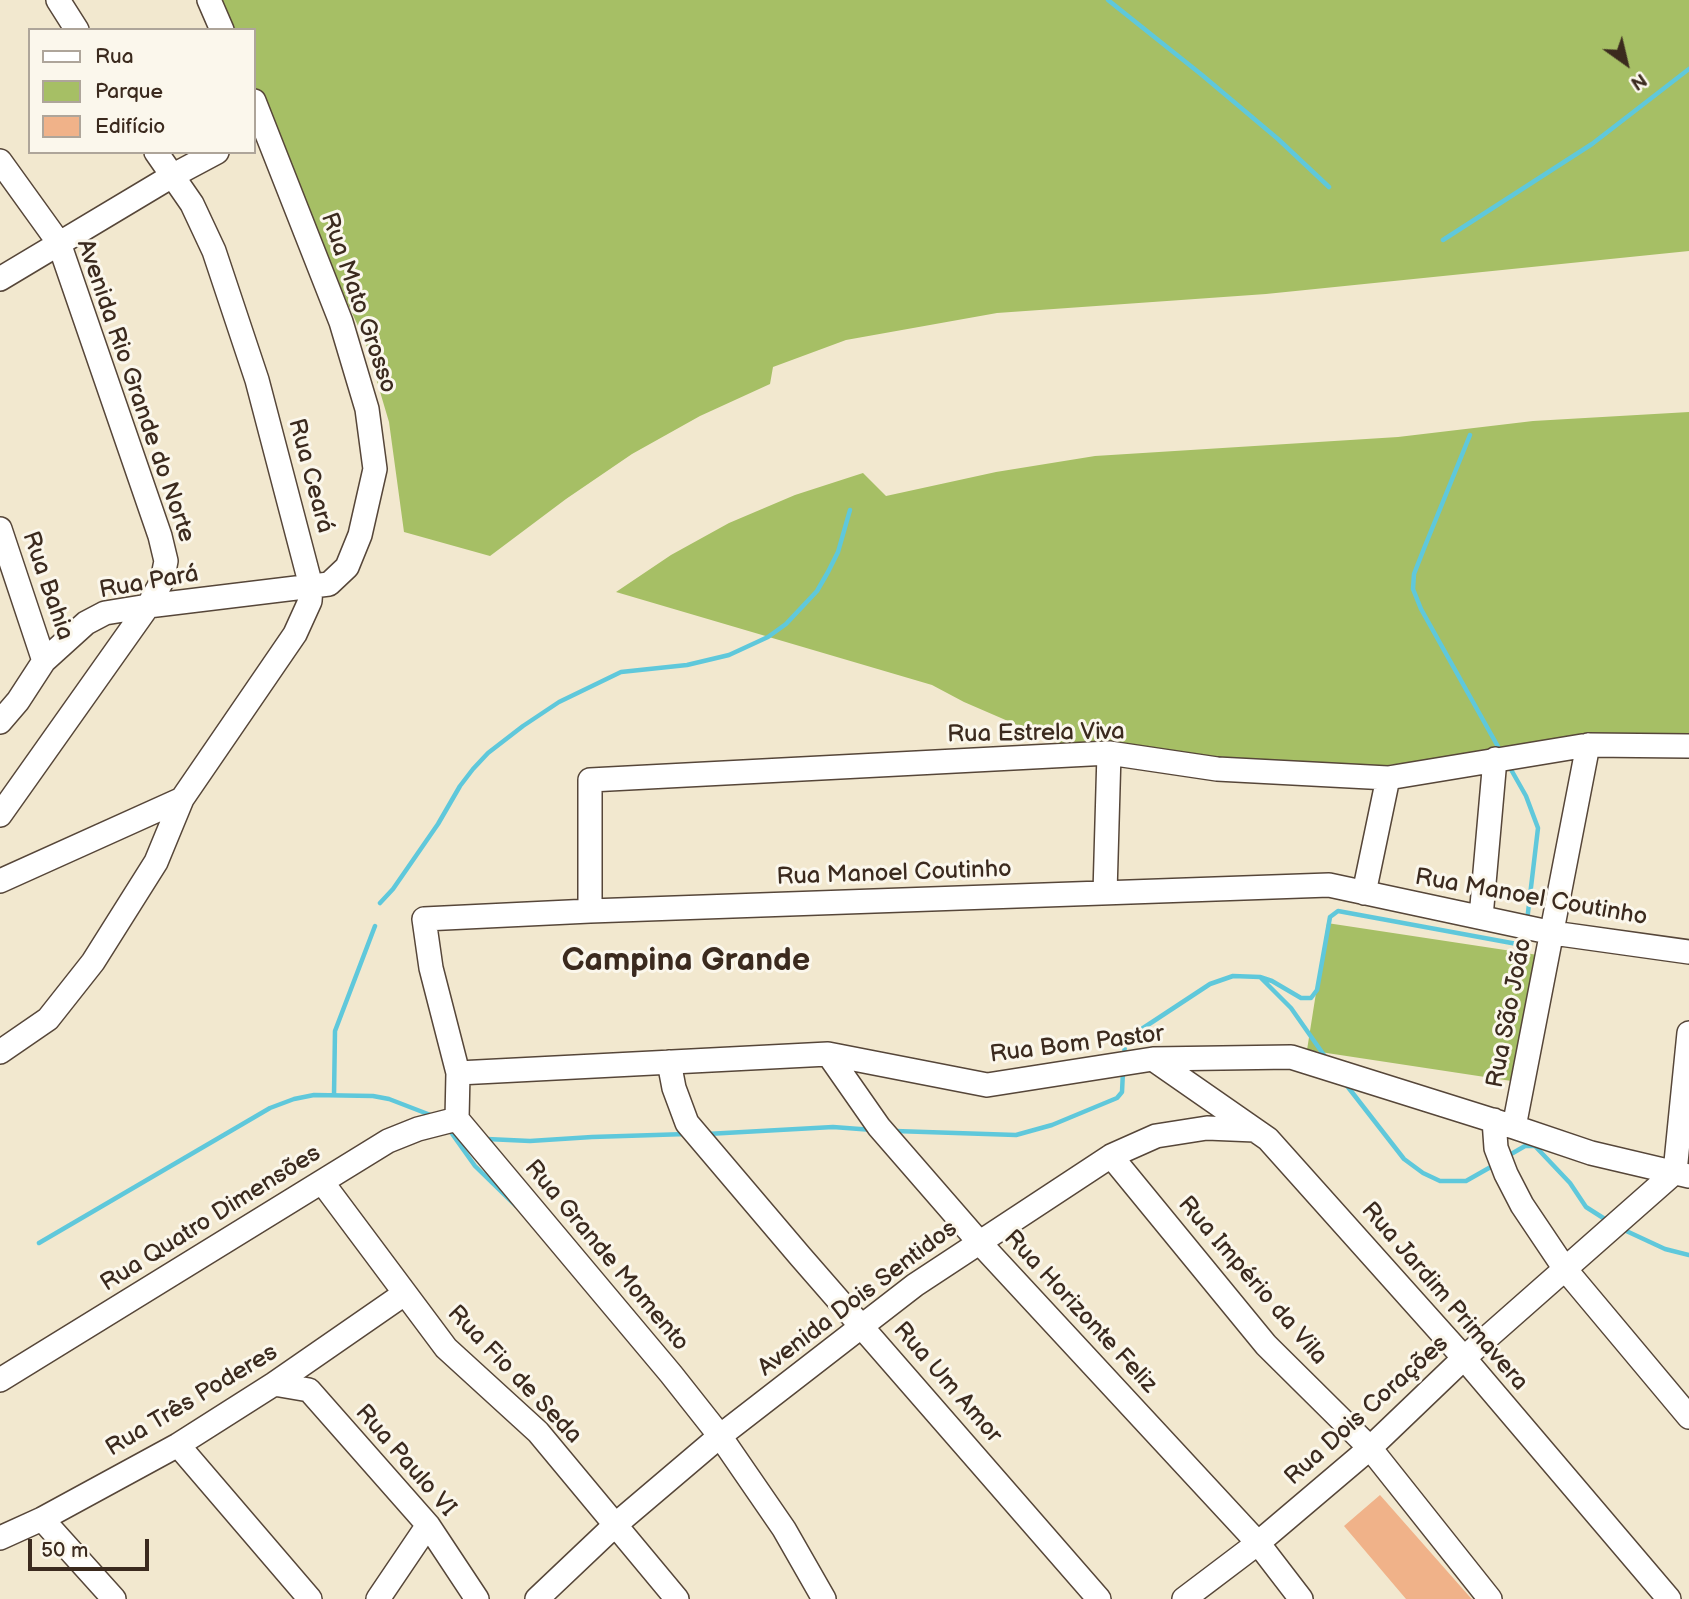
<!DOCTYPE html>
<html>
<head>
<meta charset="utf-8">
<style>
	body { margin:0 }
	#map { position:relative; width:1689px; height:1599px; overflow:hidden; background:#f2e8cf; font-family:"Balsamiq Sans",sans-serif }
	canvas { display:block }
	.legend { position:absolute; left:28px; top:28px; width:228px; height:126px; box-sizing:border-box; background:#fbf7ec; border:2px solid #aea59a; margin:0; padding:9px 12px; list-style:none; font-size:21px; color:#3b2a1e }
	.legend li { display:flex; align-items:center; gap:14px; height:35px }
	.legend b { width:35px; border:2px solid #aea59a }
	.north { position:absolute; left:1591px; top:28px; width:70px; height:70px; -webkit-text-stroke:5px #fbf7ec; paint-order:stroke; rotate:146deg; font-size:19px; font-weight:700; line-height:28px; text-align:center; color:#3b2a1e }
	.north::after { content:''; display:block; margin:auto; width:24px; height:32px; background:#3b2a1e; clip-path:polygon(50% 0,100% 100%,50% 72%,0 100%) }
	.scale { position:absolute; left:28px; top:1539px; width:121px; height:32px; box-sizing:border-box; border:4px solid #3b2a1e; border-top:0; padding-left:9px; font-size:21px; line-height:24px; white-space:nowrap; color:#3b2a1e; -webkit-text-stroke:5px #fbf7ec; paint-order:stroke }
</style>
</head>
<body>
<div id="map">
<canvas width="1689" height="1599"></canvas>
<ul class="legend">
<li><b style="height:9px;background:#fff"></b>Rua</li>
<li><b style="height:19px;background:#a6bf65"></b>Parque</li>
<li><b style="height:19px;background:#f0b289"></b>Edifício</li>
</ul>
<div class="north">N</div>
<div class="scale">50 m</div>
</div>
<script>
const g = document.querySelector('canvas').getContext('2d');
g.lineJoin = 'round';
function fillPath(path, color) { g.fillStyle = color; g.fill(path, 'evenodd'); }
const toPath = rows => new Path2D(rows.map(r => 'M' + r).join(''));
function trace(path, color, width, dash) { g.strokeStyle = color; g.lineWidth = width; g.lineCap = dash ? 'butt' : 'round'; g.setLineDash(dash || []); g.stroke(path); }
function drawText(font, color, halo, rows, align = 'center') {
  g.font = font + ' "Balsamiq Sans",sans-serif'; g.lineWidth = 6; g.setLineDash([]); g.textBaseline = 'middle'; g.strokeStyle = halo; g.fillStyle = color; for (const [text, x, y, turn = 0] of rows) {
    g.save(); g.translate(x, y); g.rotate((+turn || 0) * Math.PI / 180); g.textAlign = isNaN(turn) ? turn : align; if (halo) g.strokeText(text, 0, 0); g.fillText(text, 0, 0); g.restore();
  }
}
const green = toPath([
	[208,0,1689,0,1689,251,1266,294,997,313,846,340,773,367,770,384,700,416,632,454,566,499,490,556,404,532,389,422,365,341,254,100,254,30,221,30],
	[1689,412,1689,737,1573,744,1344,770,1068,747,964,702,932,685,616,592,671,555,729,523,795,495,863,473,886,496,996,472,1095,456,1398,437,1533,421],
	[1327,923,1538,955,1518,1082,1307,1050]
]);
const stream = toPath([
	[1108,0,1202,75,1278,139,1329,187],
	[1443,240,1592,144,1689,69],
	[1470,435,1425,546,1414,574,1413,589,1421,609,1501,752],
	[1509,766,1526,796,1538,828,1527,921],
	[380,903,393,889,438,824,460,786,473,769,488,753,523,726,559,702,621,672,687,665,729,655,768,637,786,624,817,591,828,572,838,552,850,510],
	[1261,978,1291,1008,1326,1058],
	[1124,1056,1125,1044,1131,1036,1210,984,1233,976,1260,977,1272,981,1301,998,1311,998,1317,990,1330,917,1338,911,1517,944,1523,942,1525,933],
	[1344,1082,1404,1159,1423,1173,1440,1181,1466,1181,1496,1164],
	[334,1095,335,1031,375,926],
	[448,1128,475,1166,516,1206],
	[895,1131,1016,1135,1052,1125,1117,1098,1122,1092,1123,1071],
	[707,1134,833,1127,873,1130],
	[487,1139,530,1141,592,1137,687,1134],
	[1506,1157,1525,1146,1535,1146,1570,1183,1586,1207,1608,1221],
	[1622,1229,1665,1249,1689,1255],
	[39,1243,270,1108,294,1099,314,1095,373,1096,389,1099,433,1116]
]);
const building = toPath([
	[1380,1495,1469,1596,1472,1599,1406,1599,1344,1526]
]);
const minor = toPath([
	[58,0,77,30],
	[209,0,222,30],
	[0,161,59,243,160,536,166,561,162,581,148,606,0,815],
	[0,279,172,176,217,152],
	[0,529,44,661],
	[0,722,18,701,44,661,86,623,105,613,148,606,329,584,347,567,360,535,375,469,367,409,341,322,254,101],
	[0,881,182,799],
	[1105,893,1109,753],
	[1364,893,1388,778],
	[590,911,590,780,1109,753,1217,769,1388,778,1588,745,1689,746],
	[1481,917,1495,759],
	[0,1052,48,1019,93,962,156,862,182,799,295,634,310,601,311,586,257,380,214,251,192,204,156,152],
	[828,1054,879,1127,979,1242,1258,1543,1301,1599],
	[1153,1059,1268,1139,1464,1358,1669,1599],
	[669,1062,674,1088,687,1123,800,1256,1099,1599],
	[458,1073,828,1054,987,1085,1153,1059,1291,1057,1514,1127,1591,1153,1689,1176],
	[1494,1120,1496,1148,1506,1174,1522,1205,1565,1269,1689,1417],
	[1514,1127,1588,745],
	[1111,1156,1266,1345,1370,1448,1490,1599],
	[1675,1172,1689,1033],
	[322,1182,446,1348,538,1432,677,1599],
	[0,1380,388,1141,418,1129,457,1119],
	[274,1384,309,1390,428,1525,477,1599],
	[178,1445,310,1599],
	[42,1519,114,1599],
	[0,1538,42,1519,178,1445,274,1384,404,1294],
	[378,1599,428,1525],
	[537,1599,614,1526,720,1436,862,1326,915,1285,1111,1156,1156,1136,1207,1128,1255,1130],
	[824,1599,784,1529,720,1436,671,1374,457,1119,458,1073,431,968,424,919,590,911,1329,885,1553,933,1689,952],
	[1184,1599,1258,1543,1370,1448,1464,1358,1675,1172]
]);
const streetNames = [
	["Rua Mato Grosso",358,303,71],
	["Avenida Rio Grande do Norte",135,391,71],
	["Rua Ceará",310,476,75],
	["Rua Pará",149,583,-10],
	["Rua Bahia",47,586,71],
	["Rua Estrela Viva",1036,734,-1],
	["Rua Manoel Coutinho",894,874,-2],
	["Rua Manoel Coutinho",1531,898,10],
	["Rua São João",1510,1013,-79],
	["Rua Bom Pastor",1077,1045,-7],
	["Rua Quatro Dimensões",211,1219,-32],
	["Rua Grande Momento",606,1256,50],
	["Rua Império da Vila",1252,1281,49],
	["Rua Jardim Primavera",1444,1297,49],
	["Avenida Dois Sentidos",858,1299,-37],
	["Rua Horizonte Feliz",1080,1312,47],
	["Rua Fio de Seda",514,1375,46],
	["Rua Um Amor",947,1383,49],
	["Rua Três Poderes",192,1401,-31],
	["Rua Dois Corações",1367,1411,-42],
	["Rua Paulo VI",405,1461,49]
];
const districtNames = [
	["Campina Grande",686,962]
];
fillPath(green, '#a6bf65');
trace(stream, '#5fc8db', 4.5);
fillPath(building, '#f0b289');
trace(minor, '#564639', 26);
trace(minor, '#fff', 23);
drawText('24px', '#3b2a1e', '#fbf7ec', streetNames);
drawText('bold 32px', '#3b2a1e', '#fbf7ec', districtNames);
</script>
</body>
</html>
